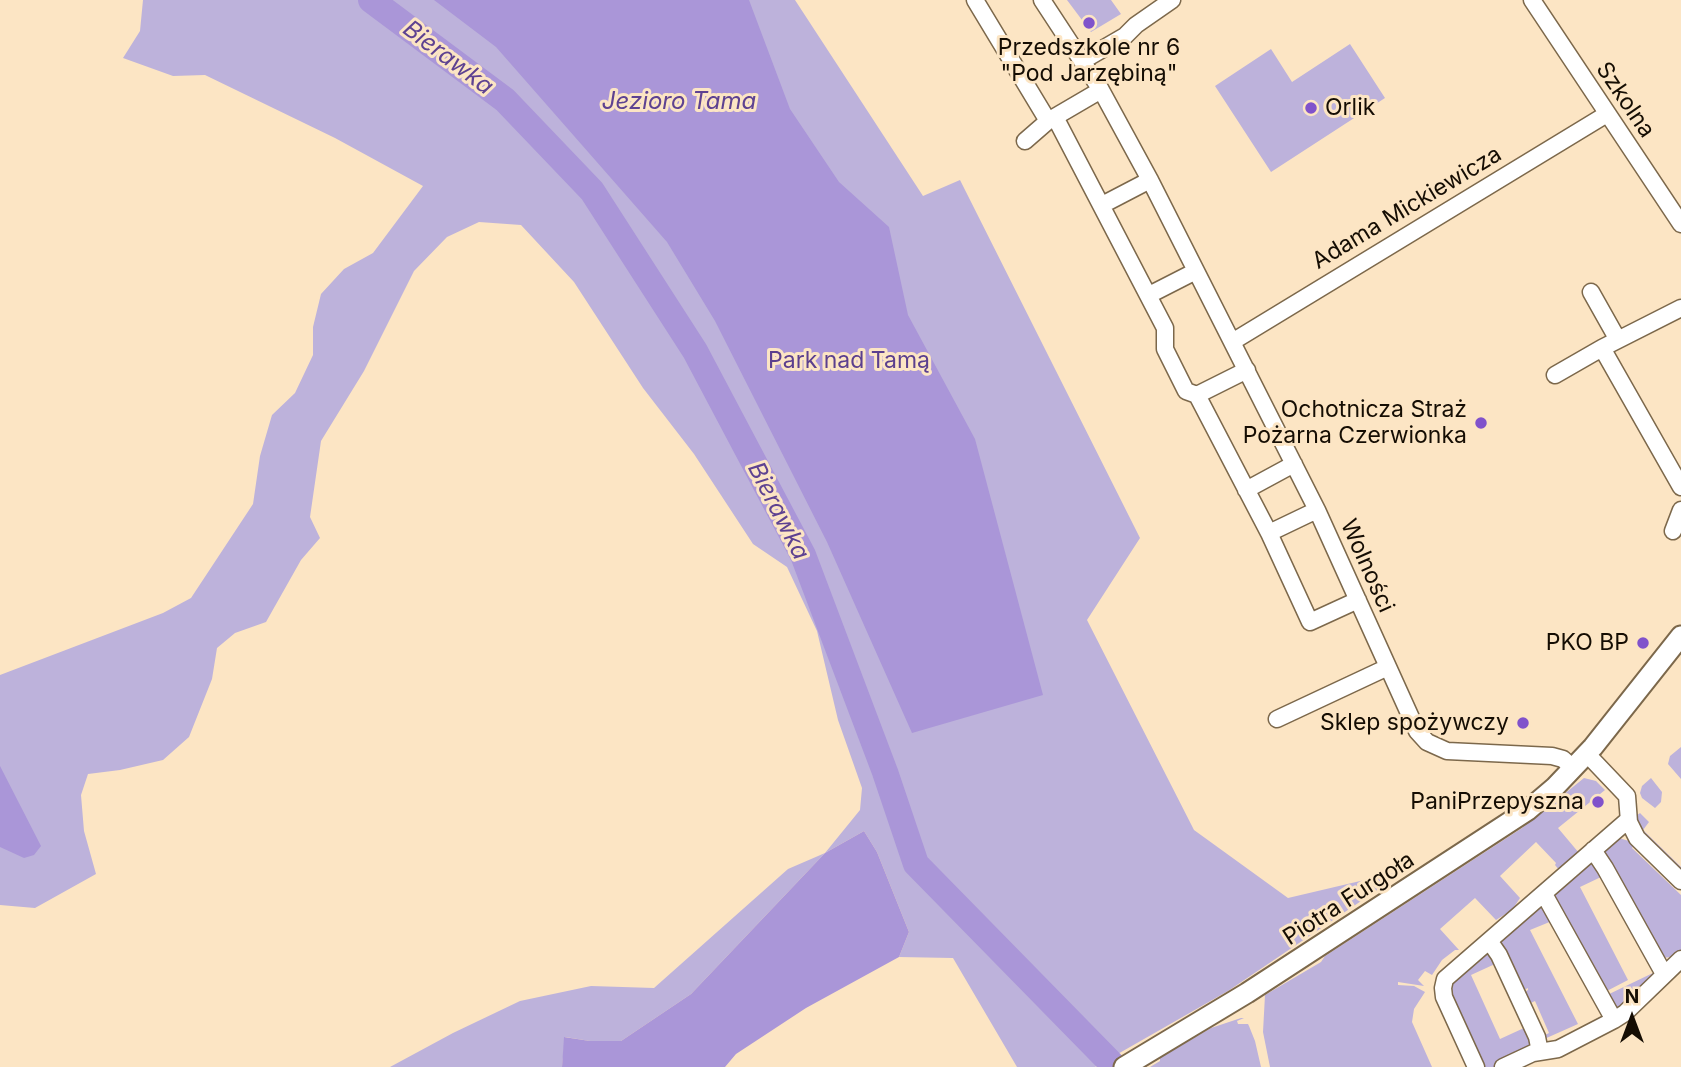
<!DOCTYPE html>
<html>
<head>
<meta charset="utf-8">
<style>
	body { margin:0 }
	#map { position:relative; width:1681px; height:1067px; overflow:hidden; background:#fce5c4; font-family:Inter,sans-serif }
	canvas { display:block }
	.north { position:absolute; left:1597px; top:983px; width:70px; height:70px; -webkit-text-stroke:5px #fce5c4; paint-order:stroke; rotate:0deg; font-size:19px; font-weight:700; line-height:28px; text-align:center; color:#150d03 }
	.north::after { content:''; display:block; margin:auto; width:24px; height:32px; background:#150d03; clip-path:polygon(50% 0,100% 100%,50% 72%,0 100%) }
</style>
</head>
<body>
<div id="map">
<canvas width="1681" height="1067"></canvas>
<div class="north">N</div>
</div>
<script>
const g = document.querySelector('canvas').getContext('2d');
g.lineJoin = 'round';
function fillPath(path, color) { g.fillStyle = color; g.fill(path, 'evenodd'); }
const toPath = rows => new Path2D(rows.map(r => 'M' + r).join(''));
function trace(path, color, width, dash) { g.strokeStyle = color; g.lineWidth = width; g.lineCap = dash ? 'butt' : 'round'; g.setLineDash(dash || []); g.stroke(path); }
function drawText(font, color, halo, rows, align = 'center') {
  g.font = font + ' Inter,sans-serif'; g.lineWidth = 6; g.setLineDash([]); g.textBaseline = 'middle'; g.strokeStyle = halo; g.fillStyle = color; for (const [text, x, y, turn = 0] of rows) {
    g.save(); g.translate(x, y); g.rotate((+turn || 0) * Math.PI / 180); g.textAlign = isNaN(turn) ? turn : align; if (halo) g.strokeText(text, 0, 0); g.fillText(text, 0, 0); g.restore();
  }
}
const green = toPath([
	[143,0,795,0,923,196,960,180,1140,538,1087,620,1194,830,1288,898,1407,870,1228,991,1095,1067,1017,1067,953,958,899,957,909,932,877,852,864,831,825,853,691,994,621,1041,590,1041,565,1037,562,1067,390,1067,453,1033,520,1001,591,986,654,988,788,869,825,853,860,810,862,788,838,720,817,631,787,567,753,544,694,454,643,388,574,282,521,225,479,222,447,237,414,271,364,371,321,441,310,517,320,538,301,560,266,622,235,633,217,648,212,679,189,737,163,760,120,770,88,774,81,795,84,831,96,874,35,908,0,905,0,675,163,613,191,598,253,504,260,456,272,415,295,393,313,355,313,327,321,294,344,269,373,253,423,186,335,138,205,75,173,76,123,58,140,31],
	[1067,0,1111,0,1121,14,1091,32],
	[1350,44,1385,98,1271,172,1215,86,1271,49,1292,82],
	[1681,747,1681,779,1668,764,1670,756],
	[1584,778,1596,781,1605,790,1558,828,1579,853,1559,870,1555,865,1556,863,1536,842,1500,876,1520,898,1512,910,1496,920,1475,898,1440,929,1459,950,1455,950,1442,960,1432,975,1425,971,1418,980,1424,986,1398,982,1398,985,1414,986,1425,992,1414,1009,1412,1022,1432,1067,1270,1067,1263,1032,1265,995,1321,962,1325,956,1522,828],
	[1651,778,1662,792,1661,802,1655,808,1642,798,1640,793,1642,786],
	[1640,813,1649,822,1643,830,1681,867,1681,871,1643,835,1637,822,1636,816],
	[1619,838,1629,841,1634,845,1632,848,1681,895,1681,950,1672,957,1661,958,1604,855,1605,848],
	[1589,864,1595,865,1601,877,1580,887,1628,980,1603,993,1554,900,1555,894,1560,888],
	[1540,907,1546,907,1552,921,1530,930,1578,1024,1542,1040,1541,1037,1549,1033,1535,1001,1526,1005,1521,994,1528,990,1528,988,1520,992,1500,944,1501,941],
	[1484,952,1489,952,1495,964,1471,975,1500,1039,1524,1028,1533,1042,1528,1051,1494,1067,1483,1067,1447,987],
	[1655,972,1619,1010,1613,1008,1605,996],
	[1241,1018,1244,1018,1237,1021,1238,1024,1248,1024,1249,1026,1255,1041,1261,1067,1150,1067,1160,1061,1160,1058,1211,1028]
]);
const water = toPath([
	[434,0,749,0,790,109,839,182,889,227,908,315,975,439,1043,695,912,733,827,542,715,321,667,242,496,47],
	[0,766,41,846,34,855,24,858,0,847],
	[864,831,877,852,909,932,899,957,806,1008,736,1054,725,1067,562,1067,564,1037,590,1041,621,1041,691,994,825,853]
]);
const river = toPath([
	[371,0,505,100,592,191,695,351,803,555,885,772,916,864,1115,1067]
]);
const minor = toPath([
	[975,0,1048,121],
	[1042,0,1101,90,1150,180,1317,510,1417,731,1427,742,1447,751,1552,756,1563,759,1573,768],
	[1532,0,1681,224],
	[1082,61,1125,36,1136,25,1172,0],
	[1055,117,1165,328,1165,349,1186,391,1197,395,1269,533,1310,622,1358,600],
	[1025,141,1048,121,1101,90],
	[1102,205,1150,180],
	[1591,292,1618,340],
	[1149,295,1196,271],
	[1681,308,1602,348,1681,487],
	[1232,342,1607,114],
	[1555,375,1602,348],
	[1197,395,1247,370],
	[1246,490,1294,464],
	[1673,531,1681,510],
	[1269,533,1317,510],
	[1277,719,1388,667],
	[1587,754,1627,796,1629,822,1637,838,1681,881],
	[1593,850,1605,868,1664,974],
	[1544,894,1614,1020],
	[1490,942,1499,955,1537,1037,1540,1052],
	[1476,1067,1444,997,1443,988,1445,979,1628,820],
	[1503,1067,1533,1053,1558,1049,1614,1020,1625,1013,1681,959]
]);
const major = toPath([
	[1124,1067,1247,993,1528,810,1555,787,1593,747,1681,636]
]);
const markers = [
	[1089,23,7,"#8052cb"],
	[1311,108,7,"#8052cb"],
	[1481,423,7,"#8052cb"],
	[1643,643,7,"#8052cb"],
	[1523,723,7,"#8052cb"],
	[1598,802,7,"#8052cb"]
];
const poiNames = [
	["Przedszkole nr 6",1089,48,"center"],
	["\"Pod Jarzębiną\"",1089,74,"center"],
	["Orlik",1325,108,"left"],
	["Ochotnicza Straż",1467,410],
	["Pożarna Czerwionka",1467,436],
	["PKO BP",1629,643],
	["Sklep spożywczy",1509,723],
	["PaniPrzepyszna",1584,802]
];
const streetNames = [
	["Szkolna",1625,100,56],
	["Adama Mickiewicza",1407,208,-31],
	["Wolności",1367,566,66],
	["Piotra Furgoła",1349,899,-33]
];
const parkNames = [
	["Park nad Tamą",849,361]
];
const waterNames = [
	["Bierawka",448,58,37],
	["Jezioro Tama",679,102],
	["Bierawka",778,511,63]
];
fillPath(green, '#bdb2db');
fillPath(water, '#aa96d8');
trace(river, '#aa96d8', 26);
trace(minor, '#7c684b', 19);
trace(major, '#7c684b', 23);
trace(minor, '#fff', 16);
trace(major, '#fff', 19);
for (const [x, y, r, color] of markers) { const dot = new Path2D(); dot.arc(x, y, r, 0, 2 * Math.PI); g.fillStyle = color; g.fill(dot); trace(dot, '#fce5c4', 2.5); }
drawText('23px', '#150d03', '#fce5c4', poiNames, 'right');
drawText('23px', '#150d03', '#fce5c4', streetNames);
drawText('23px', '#5b3f8e', '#fce5c4', parkNames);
drawText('italic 24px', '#5e4291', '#fce5c4', waterNames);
</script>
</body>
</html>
